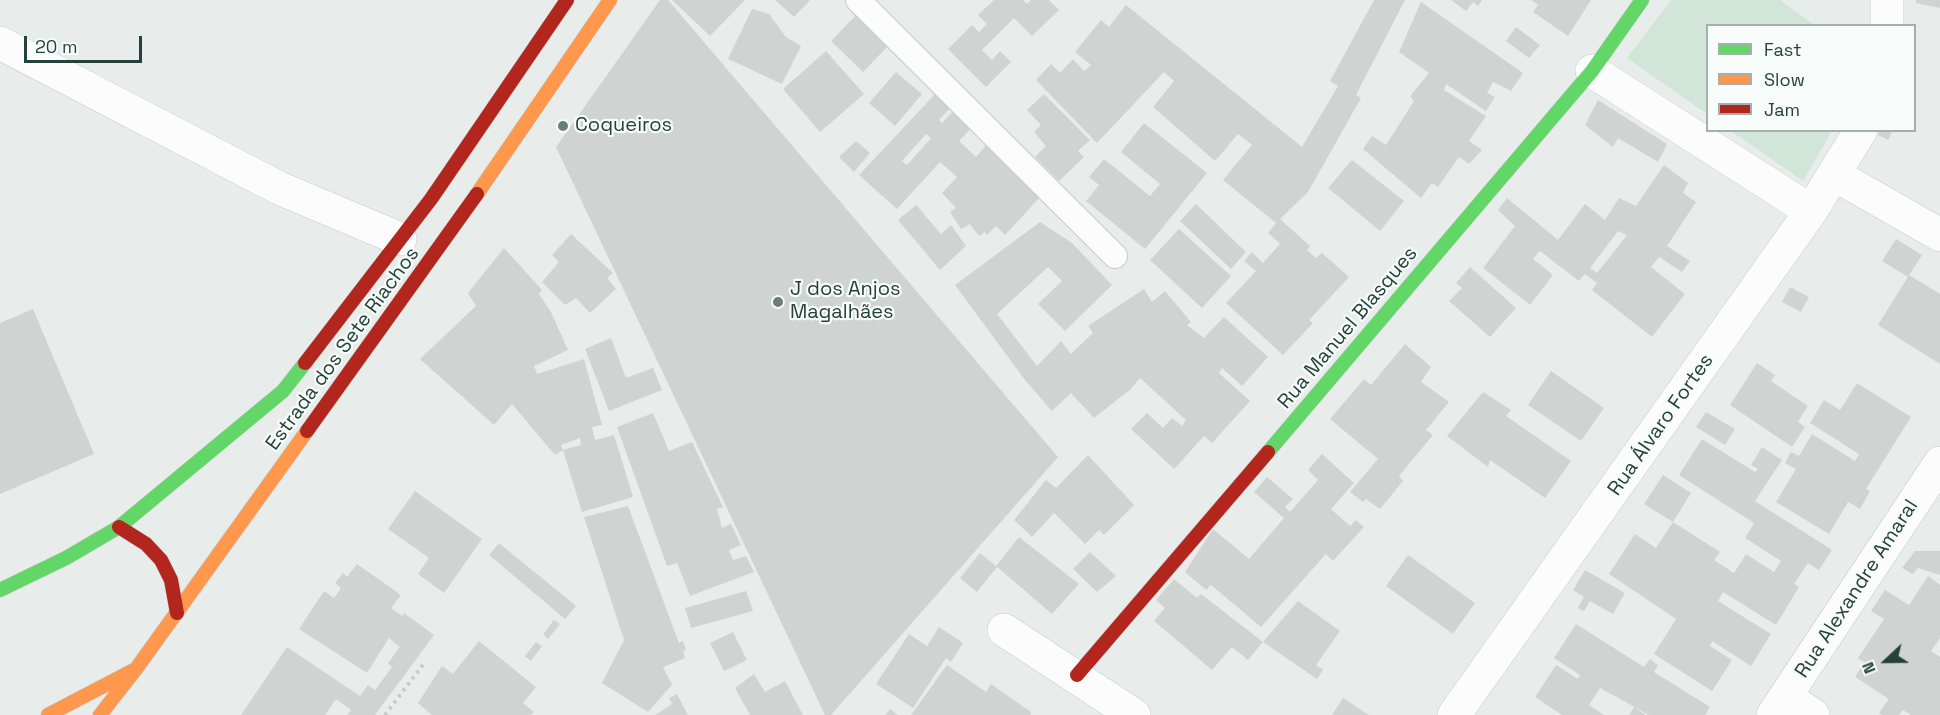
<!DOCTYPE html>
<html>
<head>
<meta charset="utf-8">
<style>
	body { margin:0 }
	#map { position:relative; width:1940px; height:715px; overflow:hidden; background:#e8edeb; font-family:"Space Grotesk",sans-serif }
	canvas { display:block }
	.legend { position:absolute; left:1706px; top:24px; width:210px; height:108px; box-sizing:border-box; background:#f7fbf9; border:2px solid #a3b1ad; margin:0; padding:8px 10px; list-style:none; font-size:18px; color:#24423a }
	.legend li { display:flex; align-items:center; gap:12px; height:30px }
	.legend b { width:30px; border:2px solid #a3b1ad }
	.north { position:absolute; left:1856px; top:631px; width:60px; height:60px; -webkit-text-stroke:4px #f7fbf9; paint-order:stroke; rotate:248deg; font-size:16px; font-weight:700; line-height:24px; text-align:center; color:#24423a }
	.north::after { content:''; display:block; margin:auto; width:21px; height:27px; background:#24423a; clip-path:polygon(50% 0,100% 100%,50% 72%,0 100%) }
	.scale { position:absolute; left:24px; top:36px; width:118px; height:27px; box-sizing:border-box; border:3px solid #24423a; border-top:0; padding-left:8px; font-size:18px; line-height:21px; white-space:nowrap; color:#24423a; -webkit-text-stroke:4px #f7fbf9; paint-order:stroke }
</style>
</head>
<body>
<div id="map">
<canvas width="1940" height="715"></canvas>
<ul class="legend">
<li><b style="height:8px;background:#63d668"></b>Fast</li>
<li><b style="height:8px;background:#ff974d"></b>Slow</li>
<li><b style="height:8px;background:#b3261e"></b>Jam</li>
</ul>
<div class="north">N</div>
<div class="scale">20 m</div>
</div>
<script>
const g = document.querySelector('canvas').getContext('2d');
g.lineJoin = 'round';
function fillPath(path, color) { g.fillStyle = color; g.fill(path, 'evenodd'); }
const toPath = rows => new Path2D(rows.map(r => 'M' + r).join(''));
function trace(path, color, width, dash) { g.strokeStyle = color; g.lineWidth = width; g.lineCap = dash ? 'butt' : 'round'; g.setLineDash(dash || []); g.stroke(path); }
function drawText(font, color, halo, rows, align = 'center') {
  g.font = font + ' "Space Grotesk",sans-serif'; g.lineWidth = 4.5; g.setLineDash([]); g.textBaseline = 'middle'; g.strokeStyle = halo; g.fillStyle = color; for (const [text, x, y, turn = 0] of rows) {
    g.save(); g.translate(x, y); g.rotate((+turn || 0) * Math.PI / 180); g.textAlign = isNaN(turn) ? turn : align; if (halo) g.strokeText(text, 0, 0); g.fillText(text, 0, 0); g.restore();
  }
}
const green = toPath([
	[1671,0,1780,0,1814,25,1708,26,1707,114,1627,58],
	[1731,131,1832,131,1803,181]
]);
const building = toPath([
	[660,0,668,0,1058,457,831,715,825,715,556,147],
	[672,0,745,0,710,36],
	[775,0,810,0,794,17],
	[994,0,1023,0,1027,4,1031,0,1049,0,1059,10,1032,36,1014,18,982,50,992,60,1000,51,1011,62,986,87,948,49,972,25,979,32,987,24,978,15],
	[1374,0,1405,0,1356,95,1361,98,1308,192,1280,219,1310,246,1307,250,1316,258,1322,253,1349,277,1309,320,1313,323,1283,355,1226,303,1256,271,1244,261,1252,252,1263,263,1280,244,1268,233,1276,223,1223,180,1252,145,1238,134,1215,161,1153,107,1174,81,1164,72,1097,143,1036,80,1051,64,1060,73,1073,59,1084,71,1091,65,1075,52,1101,20,1109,27,1126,5,1302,147,1338,86,1330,81],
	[1451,0,1482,0,1478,6,1473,2,1466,11],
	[1531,0,1591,0,1568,36,1533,12,1538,5],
	[1916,0,1940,0,1940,8,1916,3],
	[1421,2,1523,73,1511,91,1493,82,1487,93,1495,97,1486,111,1446,84,1444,90,1486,116,1469,141,1482,150,1469,164,1459,157,1438,187,1432,183,1421,198,1363,149,1372,136,1386,145,1414,101,1410,96,1429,73,1399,52],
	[752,9,769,14,786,37,801,46,782,84,728,59],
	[862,9,894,40,863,72,831,41],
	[1516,27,1540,45,1529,58,1506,41],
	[826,51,864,94,820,132,783,89],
	[896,72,922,94,895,126,869,103],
	[937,92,951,107,939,120,942,123,956,108,974,125,959,141,976,157,988,143,1043,194,1005,235,996,226,987,235,985,232,979,236,970,224,961,229,950,212,956,208,942,193,957,177,940,162,897,209,859,175],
	[926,134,931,138,907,165,902,161],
	[1044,94,1090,140,1078,151,1084,157,1059,181,1035,157,1046,146,1034,132,1041,125,1027,110],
	[1598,100,1667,144,1658,162,1618,138,1613,147,1585,125],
	[1144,123,1207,173,1145,249,1086,201,1099,185,1089,177,1104,159,1150,196,1160,184,1121,152],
	[1880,130,1893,130,1888,140,1878,135],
	[856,141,870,153,854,172,839,157],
	[1352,160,1404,201,1380,231,1328,188],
	[1664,165,1688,183,1683,193,1696,202,1667,246,1690,261,1682,272,1659,257,1651,267,1685,294,1652,337,1592,290,1597,283,1585,274,1579,281,1540,251,1533,259,1553,275,1530,305,1483,268,1515,226,1498,210,1507,198,1558,240,1585,204,1605,220,1619,198,1636,206],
	[1618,231,1627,235,1597,273,1590,268],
	[1196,204,1246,252,1231,269,1180,221],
	[916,205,941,234,951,225,966,246,940,270,898,220],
	[1040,222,1072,243,1112,285,1065,331,1038,304,1062,281,1048,267,997,314,1037,366,1061,341,1071,354,1093,333,1088,326,1144,289,1152,302,1165,291,1191,322,1187,325,1204,338,1224,317,1268,357,1242,386,1222,368,1219,373,1250,401,1212,443,1204,436,1174,469,1131,429,1147,413,1163,428,1172,418,1182,426,1186,420,1140,378,1131,389,1094,418,1071,393,1052,411,1025,380,955,285],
	[1179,229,1231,276,1202,308,1150,260],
	[571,234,613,273,607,278,616,289,590,313,576,298,565,305,542,282,559,262,552,255],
	[1896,239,1922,255,1908,277,1882,261],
	[504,248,542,290,539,294,551,312,568,350,534,366,537,374,584,359,602,425,592,427,595,440,614,435,633,497,582,512,563,450,555,455,512,404,494,425,420,359,476,306,468,293],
	[580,438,581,445,563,450,561,445],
	[1470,267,1516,308,1490,337,1449,301,1462,288,1456,283],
	[1909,275,1940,294,1940,364,1878,325],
	[1790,287,1809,297,1801,312,1782,302],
	[33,309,94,454,0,494,0,323],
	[611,338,626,378,653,368,662,390,609,411,585,349],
	[1405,344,1431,367,1421,382,1449,402,1426,430,1433,435,1399,476,1403,481,1380,509,1366,499,1363,502,1350,492,1378,459,1330,419,1364,379,1371,385],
	[1757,363,1775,375,1771,381,1808,406,1798,422,1805,427,1792,447,1730,405],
	[1551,371,1604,408,1581,441,1528,405],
	[1857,383,1911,417,1866,489,1870,491,1860,509,1848,502,1829,534,1776,502,1796,469,1785,463,1791,452,1799,456,1812,434,1855,461,1859,454,1810,423,1824,400,1840,410],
	[1483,392,1511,410,1506,416,1571,461,1545,498,1490,460,1488,467,1447,436],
	[1706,412,1735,429,1725,445,1696,427],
	[653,413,669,451,692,442,723,507,717,509,722,528,731,524,741,545,729,550,733,560,746,556,754,572,690,596,677,563,667,566,617,427],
	[1702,439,1755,472,1758,469,1751,465,1762,447,1782,460,1755,501,1832,550,1819,570,1808,563,1794,584,1799,587,1776,625,1723,592,1718,601,1771,634,1751,666,1712,641,1710,646,1732,660,1712,691,1654,654,1676,619,1609,574,1635,534,1656,548,1673,522,1720,552,1714,560,1734,573,1746,554,1774,572,1781,561,1745,538,1754,523,1679,475],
	[1322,454,1354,483,1331,509,1350,526,1356,520,1364,527,1333,561,1326,554,1261,627,1211,585,1206,590,1185,572,1213,529,1249,559,1284,518,1254,492,1267,477,1293,499,1285,507,1290,512,1318,480,1308,470],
	[1088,455,1134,505,1104,535,1099,530,1085,544,1054,513,1032,537,1014,520,1046,480,1056,488],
	[1663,475,1691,493,1673,522,1644,504],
	[415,491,482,539,444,593,418,574,429,558,388,529],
	[628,506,679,643,683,641,686,650,683,651,685,658,663,667,672,685,648,712,602,683,624,640,584,517],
	[1019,537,1079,584,1052,614,996,566],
	[499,543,576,606,565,619,489,555],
	[1915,551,1940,551,1940,575,1918,568,1913,574,1902,568],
	[1090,552,1116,576,1097,592,1073,569],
	[980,553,997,567,977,592,960,578],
	[1408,555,1475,603,1453,634,1386,586],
	[357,564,401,595,391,608,402,616,404,613,434,635,375,715,347,715,351,710,336,699,325,715,241,715,287,647,360,696,368,685,375,690,392,667,388,663,400,647,389,638,367,673,299,629,324,591,334,598,341,588,335,583,343,573,347,577],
	[1585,570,1625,593,1613,614,1590,601,1584,611,1578,608,1584,597,1573,590],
	[1928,576,1940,585,1940,638,1931,651,1940,657,1940,715,1911,715,1903,710,1899,715,1882,715,1879,713,1889,699,1855,677,1864,662,1858,658,1884,619,1871,611,1885,590,1909,605],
	[1174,579,1197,598,1201,594,1263,642,1298,601,1340,631,1316,665,1323,670,1317,679,1263,642,1248,660,1232,647,1212,670,1154,621,1165,608,1156,600],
	[746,591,753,611,691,628,685,608],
	[554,620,560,624,548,639,543,634],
	[1576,624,1644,667,1650,659,1658,665,1654,672,1710,707,1705,715,1649,715,1600,688,1589,705,1604,715,1562,715,1535,697,1556,665,1578,679,1580,675,1554,658],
	[939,627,963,643,951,662,946,658,913,708,876,684,909,634,927,646],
	[733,632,747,660,724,671,710,643],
	[479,641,536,687,523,703,534,712,531,715,432,715,418,703,442,666,453,674],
	[536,642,542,646,531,661,525,656],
	[947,665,986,692,991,684,1031,712,1030,715,911,715],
	[754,674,765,692,785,681,803,715,750,715,735,688],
	[677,694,688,715,655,715,672,704,669,698],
	[1343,698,1369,715,1332,715],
	[1634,707,1646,715,1629,715],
	[890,709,898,715,885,715]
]);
const path = toPath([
	[385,715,425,662]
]);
const lane = toPath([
	[858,0,1115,256]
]);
const street = toPath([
	[1887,26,1887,0],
	[0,43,279,188,400,239],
	[1592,71,1811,211],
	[1835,175,1940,235],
	[1004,630,1134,715],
	[1786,697,1813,715],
	[1454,715,1811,211,1861,130],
	[1773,715,1940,463]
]);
const fast = toPath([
	[1268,452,1592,71,1642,0],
	[0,590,66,558,119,527,283,391,305,363]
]);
const slow = toPath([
	[477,194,610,0],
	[48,715,136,669,307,431],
	[100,715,136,669]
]);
const jam = toPath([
	[305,363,431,199,567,0],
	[307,431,477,194],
	[119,527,146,544,161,560,171,580,177,613],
	[1077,675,1268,452]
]);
const markers = [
	[563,126,6,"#697e78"],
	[778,302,6,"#697e78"]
];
const poiNames = [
	["Coqueiros",575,126],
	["J dos Anjos",790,290],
	["Magalhães",790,313]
];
const streetNames = [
	["Rua Manuel Blasques",1348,328,-50],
	["Estrada dos Sete Riachos",343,349,-54],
	["Rua Álvaro Fortes",1661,425,-55],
	["Rua Alexandre Amaral",1857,589,-57]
];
fillPath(green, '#d1e6d8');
fillPath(building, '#cfd4d2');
trace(lane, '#c5cac8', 26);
trace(street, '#c5cac8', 34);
trace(fast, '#c3cbc8', 15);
trace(slow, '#c3cbc8', 15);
trace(jam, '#c3cbc8', 15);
trace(path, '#c3ccca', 4, [3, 4.5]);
trace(lane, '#fcfcfc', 24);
trace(street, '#fcfcfc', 33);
trace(fast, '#63d668', 14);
trace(slow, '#ff974d', 14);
trace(jam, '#b3261e', 14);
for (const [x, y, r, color] of markers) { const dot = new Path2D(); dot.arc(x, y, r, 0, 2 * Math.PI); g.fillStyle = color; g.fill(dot); trace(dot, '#f7fbf9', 2); }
drawText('20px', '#24423a', '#f7fbf9', poiNames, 'left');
drawText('20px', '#24423a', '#f7fbf9', streetNames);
</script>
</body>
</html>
